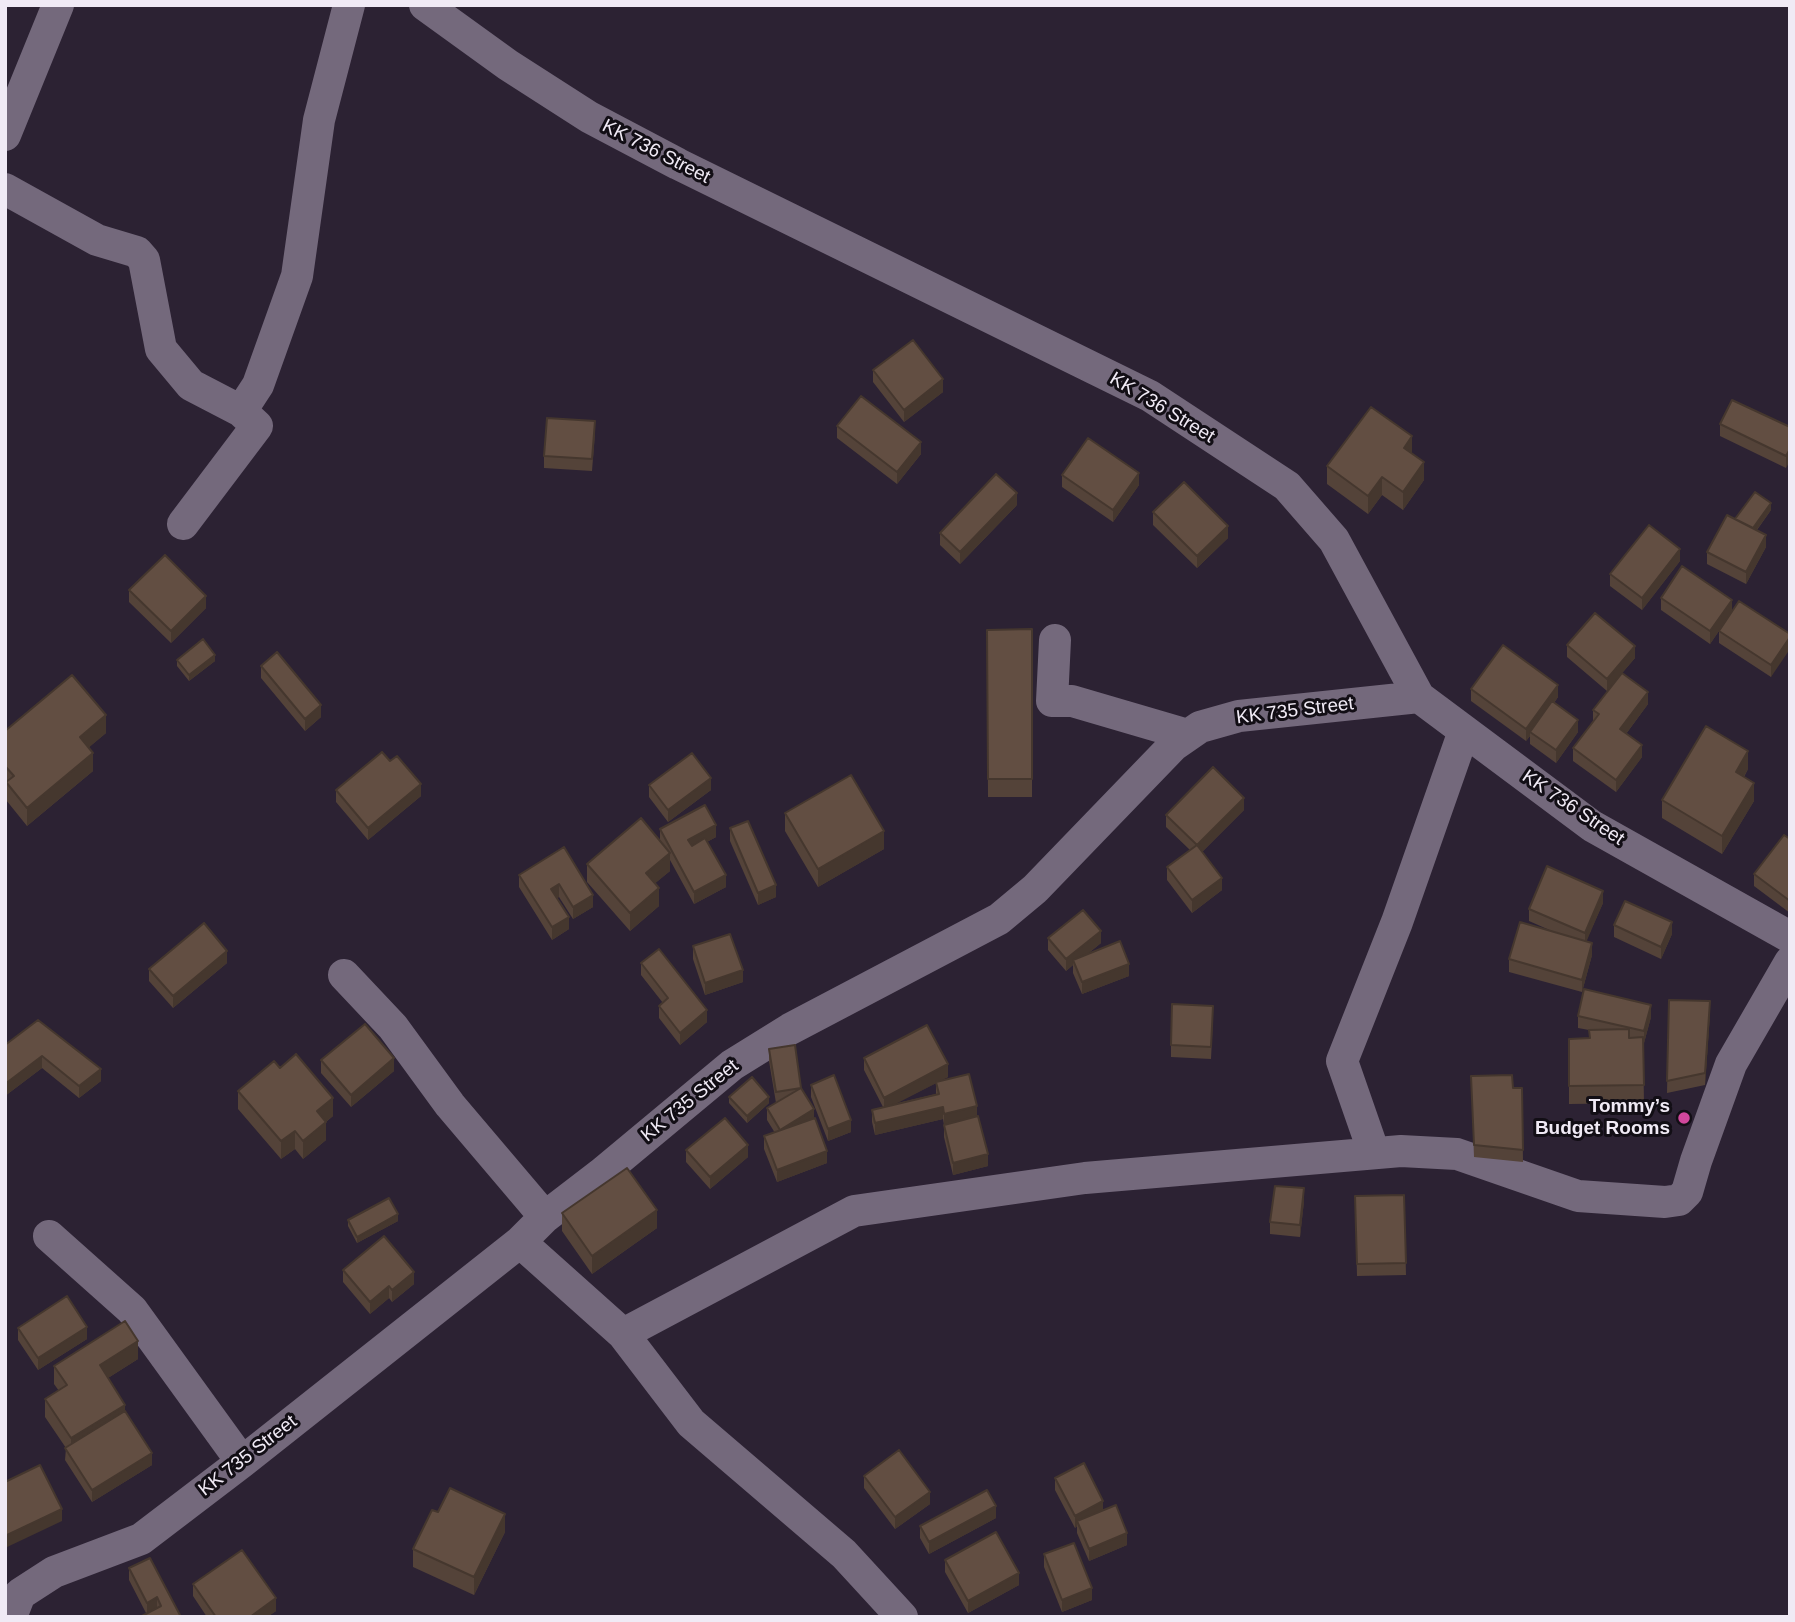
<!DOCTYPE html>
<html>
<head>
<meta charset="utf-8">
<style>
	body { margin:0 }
	#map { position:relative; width:1795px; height:1622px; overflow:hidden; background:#2c2233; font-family:Arial,sans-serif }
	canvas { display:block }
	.frame { position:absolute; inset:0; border:7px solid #f0eaf5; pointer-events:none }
</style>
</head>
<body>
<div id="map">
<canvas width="1795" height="1622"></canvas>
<div class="frame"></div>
</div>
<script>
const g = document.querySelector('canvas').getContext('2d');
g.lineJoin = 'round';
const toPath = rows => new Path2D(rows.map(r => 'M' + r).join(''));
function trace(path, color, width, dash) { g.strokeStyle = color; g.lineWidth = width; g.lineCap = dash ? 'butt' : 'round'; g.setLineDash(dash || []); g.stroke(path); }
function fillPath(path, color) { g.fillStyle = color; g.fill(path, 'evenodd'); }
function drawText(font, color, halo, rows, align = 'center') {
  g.font = font + ' Arial,sans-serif'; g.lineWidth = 6; g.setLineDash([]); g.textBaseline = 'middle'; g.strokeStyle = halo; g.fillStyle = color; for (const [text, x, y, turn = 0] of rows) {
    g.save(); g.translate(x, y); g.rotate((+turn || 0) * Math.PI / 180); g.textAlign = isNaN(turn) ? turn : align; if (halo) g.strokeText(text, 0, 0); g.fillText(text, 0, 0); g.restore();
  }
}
const minor = toPath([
	[425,5,508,65,589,117,678,164,1150,396,1287,486,1334,540,1419,697,1592,826,1790,937],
	[5,135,58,5],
	[5,189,97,240,137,252,144,260,161,349,191,385,241,411,257,426,183,524],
	[241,411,258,385,297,276,319,120,349,5],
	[1055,640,1052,701,1072,701,1188,735],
	[344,975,393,1027,450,1105,545,1217],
	[1374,1153,1342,1061,1397,922,1464,731],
	[49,1236,132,1310,242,1462],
	[520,1242,623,1334,691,1423,844,1554,902,1617],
	[623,1334,854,1211,1085,1178,1401,1151,1457,1154,1578,1196,1665,1202,1679,1200,1687,1192,1696,1161,1731,1064,1790,962],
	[11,1617,20,1594,54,1572,141,1539,242,1462,520,1242,545,1217,601,1174,732,1065,790,1029,999,919,1035,889,1174,745,1200,727,1239,716,1419,697]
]);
const wall = toPath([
	[873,370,943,392,904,422,873,382],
	[1720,424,1790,427,1786,468,1720,436],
	[837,426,921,454,897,484,837,438],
	[595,433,592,471,544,468,544,456],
	[1412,454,1424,480,1403,510,1382,495,1368,514,1327,484,1327,466],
	[1062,475,1139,485,1113,522,1062,487],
	[1017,505,960,564,940,545,940,533],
	[1771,510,1757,530,1766,547,1746,584,1707,564,1707,552,1735,519],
	[1153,512,1228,538,1197,568,1153,525],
	[1680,561,1642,610,1610,586,1610,574],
	[129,590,206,608,171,643,129,602],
	[1661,598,1732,612,1710,644,1661,610],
	[1032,629,1032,797,988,797,987,630],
	[1719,631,1790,634,1771,677,1719,643],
	[1567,645,1635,658,1622,673,1648,704,1626,734,1642,757,1616,792,1573,761,1573,748,1593,722,1593,710,1620,675,1607,691,1567,657],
	[177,660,215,661,189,681,177,666],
	[261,666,321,717,305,731,261,678],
	[1471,689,1558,697,1554,703,1578,732,1556,763,1530,744,1530,736,1526,741,1471,701],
	[5,731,106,733,89,747,93,771,27,826,6,800],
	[390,761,421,796,368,840,336,802,336,790],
	[1748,769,1744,777,1754,801,1722,854,1662,818,1662,800],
	[649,785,711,790,668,822,649,797],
	[1244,810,1202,852,1222,890,1192,913,1167,880,1167,867,1190,850,1166,827,1166,815],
	[785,813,884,849,818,887,785,831],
	[730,828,776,897,758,905,730,841],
	[660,829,716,837,707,842,726,887,694,904,670,860,670,871,655,883,659,906,630,931,587,882,587,864,660,841],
	[1790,839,1790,913,1754,886,1754,874],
	[564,847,593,907,573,919,559,897,557,898,569,929,552,940,519,887,519,875],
	[1603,903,1586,941,1592,955,1582,992,1509,972,1509,959,1554,932,1529,921,1529,909],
	[1614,925,1672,934,1661,959,1614,937],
	[1048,938,1101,943,1085,956,1129,976,1082,994,1073,973,1073,965,1066,971,1048,950],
	[693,946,743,982,705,995,693,959],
	[227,963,173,1008,149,981,149,969],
	[641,963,707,1022,680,1045,659,1018,659,1006,663,1003,641,975],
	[1669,1000,1710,1013,1705,1085,1667,1093],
	[1578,1016,1651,1017,1644,1043,1643,1043,1644,1103,1569,1104,1569,1039,1589,1038,1589,1030,1578,1028],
	[1213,1018,1211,1059,1171,1057,1171,1045],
	[5,1045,101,1069,101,1081,79,1098,42,1068,5,1096],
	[769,1049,801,1088,814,1118,827,1163,777,1182,764,1149,764,1136,775,1133,767,1120,767,1108,776,1103,769,1061],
	[864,1058,948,1077,939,1081,977,1116,988,1166,953,1175,944,1137,944,1125,943,1119,875,1135,872,1122,872,1110,883,1107,864,1070],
	[936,1083,936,1094,894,1104],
	[321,1060,394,1071,351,1107,321,1073],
	[280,1068,333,1116,326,1122,326,1140,303,1159,295,1149,281,1159,238,1109,238,1091],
	[1471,1076,1513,1088,1522,1088,1523,1162,1474,1157],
	[811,1085,851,1132,828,1141,811,1097],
	[729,1097,769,1103,747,1123,729,1103],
	[686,1150,748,1157,710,1189,686,1162],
	[1404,1195,1406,1275,1357,1276,1355,1196],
	[1304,1201,1300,1237,1270,1234,1270,1222],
	[562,1213,657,1228,592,1274,562,1231],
	[348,1220,398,1221,357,1243,348,1226],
	[343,1270,414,1284,392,1302,389,1298,370,1314,343,1282],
	[18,1328,87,1339,38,1370,18,1340],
	[138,1359,108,1378,152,1465,92,1502,65,1460,66,1448,45,1417,45,1399,59,1391,54,1384,54,1366],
	[864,1476,930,1504,895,1529,864,1488],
	[1055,1478,1103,1510,1127,1545,1089,1561,1077,1533,1077,1526,1075,1528,1055,1490],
	[996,1518,929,1554,920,1538,920,1526],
	[505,1532,474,1595,413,1567,413,1549],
	[1044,1554,1092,1600,1062,1612,1044,1567],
	[945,1560,1019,1585,968,1613,945,1572],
	[129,1568,181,1617,146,1613,129,1580],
	[193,1584,276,1611,267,1617,207,1617,193,1596]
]);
const shadedWall = toPath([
	[943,379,943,392,904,422,904,410],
	[1412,436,1412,454,1404,448],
	[921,442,921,454,897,484,897,472],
	[1790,449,1790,461,1786,468,1786,456],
	[1424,462,1424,480,1403,510,1403,492],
	[1139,473,1139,485,1113,522,1113,510],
	[1382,477,1382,495,1368,514,1368,496],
	[1017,493,1017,505,960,564,960,552],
	[1771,503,1771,510,1750,539,1750,533],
	[1228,526,1228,538,1197,568,1197,556],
	[1766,535,1766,547,1746,584,1746,572],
	[1680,549,1680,561,1642,610,1642,598],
	[206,596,206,608,171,643,171,631],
	[1732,600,1732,612,1710,644,1710,631],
	[1790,637,1790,649,1771,677,1771,665],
	[1635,646,1635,658,1607,691,1607,679],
	[215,655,215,661,189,681,189,675],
	[1558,685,1558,697,1532,733,1530,732,1530,736,1526,741,1526,729],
	[1648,692,1648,704,1620,742,1620,729],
	[321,705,321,717,305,731,305,719],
	[106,715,106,733,80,755,80,737],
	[1578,720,1578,732,1556,763,1556,750],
	[1642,745,1642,757,1616,792,1616,780],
	[1748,751,1748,769,1736,790,1736,772],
	[93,753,93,771,27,826,27,808],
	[711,778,711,790,668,822,668,810],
	[1754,783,1754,801,1722,854,1722,836],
	[421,784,421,796,368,840,368,828],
	[1244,798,1244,810,1197,857,1197,845],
	[716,825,716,837,688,852,688,840],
	[884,831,884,849,818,887,818,869],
	[670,853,670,871,646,891,646,873],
	[726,875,726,887,694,904,694,892],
	[1222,878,1222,890,1192,913,1192,900],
	[559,884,559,897,551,901,551,889],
	[776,885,776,897,758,905,758,893],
	[659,888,659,906,630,931,630,913],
	[1603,891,1603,903,1585,945,1585,933],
	[593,895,593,907,573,919,573,907],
	[569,917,569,929,552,940,552,927],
	[1672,922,1672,934,1661,959,1661,947],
	[1101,931,1101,943,1075,964,1073,960,1073,965,1066,971,1066,959],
	[1592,943,1592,955,1582,992,1582,980],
	[227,951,227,963,173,1008,173,996],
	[1129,964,1129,976,1082,994,1082,982],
	[743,970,743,982,705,995,705,983],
	[1710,1001,1710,1013,1705,1085,1705,1073],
	[1651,1005,1651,1017,1644,1043,1644,1031],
	[707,1010,707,1022,680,1045,680,1033],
	[42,1056,42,1068,5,1096,5,1084],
	[394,1058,394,1071,351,1107,351,1095],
	[948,1064,948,1077,884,1110,884,1098],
	[101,1069,101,1081,79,1098,79,1086],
	[769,1097,769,1103,747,1123,747,1116],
	[333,1098,333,1116,317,1129,317,1111],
	[977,1106,977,1118,944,1126,944,1114],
	[943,1107,943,1119,875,1135,875,1123],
	[814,1109,814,1121,780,1130],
	[851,1120,851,1132,828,1141,828,1129],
	[326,1122,326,1140,303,1159,303,1141],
	[295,1131,295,1149,281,1159,281,1141],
	[748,1145,748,1157,710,1189,710,1177],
	[827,1151,827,1163,777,1182,777,1170],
	[988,1154,988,1166,953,1175,953,1163],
	[1304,1188,1304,1201,1300,1237,1300,1225],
	[657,1210,657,1228,592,1274,592,1256],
	[398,1214,398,1221,357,1243,357,1237],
	[414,1272,414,1284,392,1302,392,1290],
	[389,1286,389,1298,370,1314,370,1302],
	[87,1327,87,1339,38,1370,38,1358],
	[138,1341,138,1359,100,1383,100,1365],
	[125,1405,125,1423,71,1456,71,1438],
	[152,1453,152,1465,92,1502,92,1490],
	[930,1492,930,1504,895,1529,895,1517],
	[1103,1501,1103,1513,1077,1521,1077,1526,1075,1528,1075,1516],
	[996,1506,996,1518,929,1554,929,1542],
	[62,1509,62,1521,5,1548,5,1536],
	[505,1514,505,1532,474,1595,474,1577],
	[1127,1533,1127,1545,1089,1561,1089,1549],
	[1019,1573,1019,1585,968,1613,968,1601],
	[1092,1588,1092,1600,1062,1612,1062,1600],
	[157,1597,157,1609,147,1615,147,1603],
	[276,1598,276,1611,267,1617,250,1617]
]);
const building = toPath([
	[913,340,943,379,904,410,873,370,913,340],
	[861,396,921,442,897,472,837,426,861,396],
	[1732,400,1790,427,1790,449,1786,456,1720,424,1732,400],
	[1371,407,1412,436,1404,448,1424,462,1403,492,1382,477,1368,496,1327,466,1371,407],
	[547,418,595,421,592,459,544,456,547,418],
	[1088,438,1139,473,1113,510,1062,475,1088,438],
	[996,474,1017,493,960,552,940,533,996,474],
	[1184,482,1228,526,1197,556,1153,512,1184,482],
	[1755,492,1771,503,1753,528,1735,519,1755,492],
	[1727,515,1766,535,1746,572,1707,552,1727,515],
	[1649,525,1680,549,1642,598,1610,574,1649,525],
	[165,555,206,596,171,631,129,590,165,555],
	[1682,566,1732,600,1710,631,1661,598,1682,566],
	[1739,601,1790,634,1790,637,1771,665,1719,631,1739,601],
	[1595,613,1635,646,1607,679,1567,645,1595,613],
	[1032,629,1032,779,988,779,987,630,1032,629],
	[203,639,215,655,189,675,177,660,203,639],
	[1503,645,1558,685,1526,729,1471,689,1503,645],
	[277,652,321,705,305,719,261,666,277,652],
	[1622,673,1648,692,1620,729,1642,745,1616,780,1573,748,1599,714,1593,710,1622,673],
	[72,675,106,715,80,737,93,753,27,808,6,782,14,776,5,766,5,731,72,675],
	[1552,701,1578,720,1556,750,1530,732,1552,701],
	[1706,726,1748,751,1736,772,1754,783,1722,836,1662,800,1706,726],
	[382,752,390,761,397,756,421,784,368,828,336,790,382,752],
	[692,753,711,778,668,810,649,785,692,753],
	[1213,767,1244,798,1197,845,1166,815,1213,767],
	[851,775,884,831,818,869,785,813,851,775],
	[705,805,716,825,688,840,692,846,705,838,726,875,694,892,660,829,705,805],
	[641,818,670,853,646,873,659,888,630,913,587,864,641,818],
	[748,821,776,885,758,893,730,828,748,821],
	[1784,835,1790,839,1790,901,1754,874,1784,835],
	[1197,845,1222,878,1192,900,1167,867,1197,845],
	[564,847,593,895,573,907,559,884,551,889,569,917,552,927,519,875,564,847],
	[1547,866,1603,891,1585,933,1529,909,1547,866],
	[1625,901,1672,922,1661,947,1614,925,1625,901],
	[1083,910,1101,931,1066,959,1048,938,1083,910],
	[1520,922,1592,943,1582,980,1509,959,1520,922],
	[204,923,227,951,173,996,149,969,204,923],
	[730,934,743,970,705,983,693,946,730,934],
	[1120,941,1129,964,1082,982,1073,960,1120,941],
	[659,949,707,1010,680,1033,659,1006,668,998,641,963,659,949],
	[1584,989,1651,1005,1644,1031,1578,1016,1584,989],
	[1669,1000,1710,1001,1705,1073,1667,1081,1669,1000],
	[1172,1004,1213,1006,1211,1047,1171,1045,1172,1004],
	[38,1020,101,1069,79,1086,42,1056,5,1084,5,1045,38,1020],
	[365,1024,394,1058,351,1095,321,1060,365,1024],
	[927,1025,948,1064,884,1098,864,1058,927,1025],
	[1629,1029,1629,1038,1643,1037,1644,1085,1569,1086,1569,1039,1590,1038,1589,1030,1629,1029],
	[795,1045,801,1088,776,1092,769,1049,795,1045],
	[296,1054,333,1098,317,1111,326,1122,303,1141,295,1131,281,1141,238,1091,274,1061,280,1068,296,1054],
	[969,1074,977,1106,944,1114,943,1107,875,1123,872,1110,939,1094,936,1082,969,1074],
	[834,1075,851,1120,828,1129,811,1085,834,1075],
	[1512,1075,1513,1088,1522,1088,1523,1150,1474,1145,1471,1076,1512,1075],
	[752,1077,769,1097,747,1116,729,1097,752,1077],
	[801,1088,814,1109,780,1130,767,1108,801,1088],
	[978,1116,988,1154,953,1163,944,1125,978,1116],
	[725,1118,748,1145,710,1177,686,1150,725,1118],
	[815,1118,827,1151,777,1170,764,1136,815,1118],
	[627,1168,657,1210,592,1256,562,1213,627,1168],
	[1275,1186,1304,1188,1300,1225,1270,1222,1275,1186],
	[1404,1195,1406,1263,1357,1264,1355,1196,1404,1195],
	[389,1198,398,1214,357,1237,348,1220,389,1198],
	[384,1236,414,1272,392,1290,389,1286,370,1302,343,1270,384,1236],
	[67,1296,87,1327,38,1358,18,1328,67,1296],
	[125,1321,138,1341,100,1365,125,1405,71,1438,45,1399,67,1385,54,1366,125,1321],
	[125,1411,152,1453,92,1490,65,1448,125,1411],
	[899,1450,930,1492,895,1517,864,1476,899,1450],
	[1084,1463,1103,1501,1075,1516,1055,1478,1084,1463],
	[40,1465,62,1509,5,1536,5,1482,40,1465],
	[450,1488,505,1514,474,1577,413,1549,432,1510,438,1512,450,1488],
	[987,1490,996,1506,929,1542,920,1526,987,1490],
	[1116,1505,1127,1533,1089,1549,1077,1521,1116,1505],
	[996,1532,1019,1573,968,1601,945,1560,996,1532],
	[1074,1543,1092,1588,1062,1600,1044,1554,1074,1543],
	[242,1550,276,1598,250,1617,216,1617,193,1584,242,1550],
	[150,1558,181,1617,140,1617,161,1606,157,1597,147,1603,129,1568,150,1558]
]);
const markers = [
	[1684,1118,7,"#d1479c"]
];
const streetNames = [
	["KK 736 Street",656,152,27],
	["KK 736 Street",1162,408,31],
	["KK 735 Street",1295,711,-7],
	["KK 736 Street",1573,808,34],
	["KK 735 Street",690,1101,-39],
	["KK 735 Street",248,1456,-38]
];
const poiNames = [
	["Tommy’s",1670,1107],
	["Budget Rooms",1670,1129]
];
trace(minor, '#74697c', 32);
fillPath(wall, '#544339');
fillPath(shadedWall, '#45372e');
fillPath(building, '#624e42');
trace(building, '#45372e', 2);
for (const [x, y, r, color] of markers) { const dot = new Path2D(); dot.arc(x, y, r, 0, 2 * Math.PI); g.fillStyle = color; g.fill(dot); trace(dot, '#120e15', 2.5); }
drawText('19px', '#f0eaf5', '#120e15', streetNames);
drawText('bold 19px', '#f0eaf5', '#120e15', poiNames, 'right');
</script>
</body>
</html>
